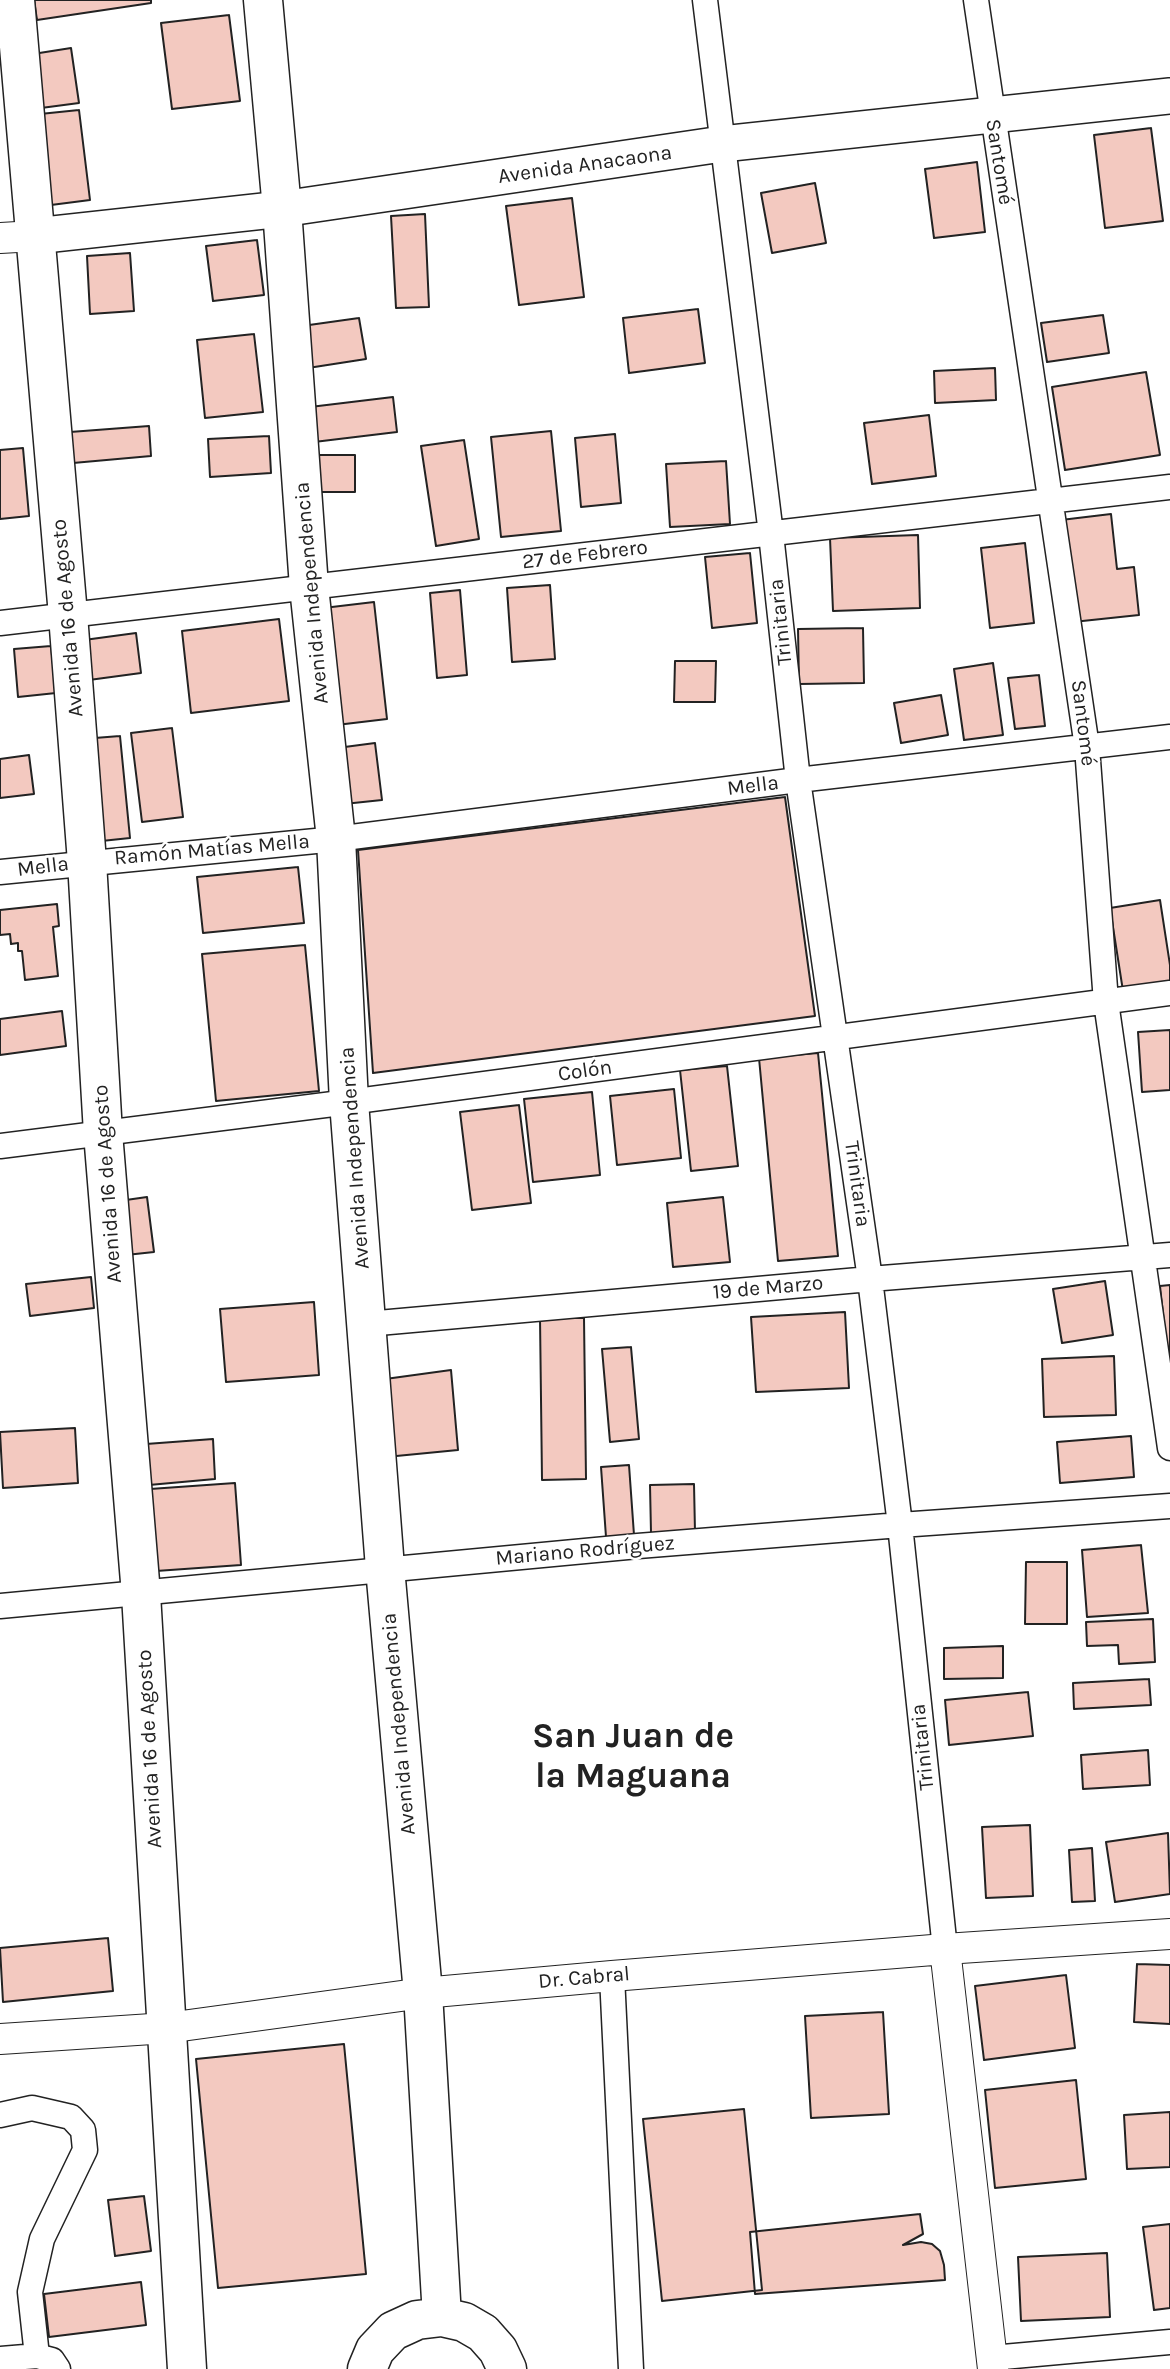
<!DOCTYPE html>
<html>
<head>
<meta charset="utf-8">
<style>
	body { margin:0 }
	canvas { display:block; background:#fff }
</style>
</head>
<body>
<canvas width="1170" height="2369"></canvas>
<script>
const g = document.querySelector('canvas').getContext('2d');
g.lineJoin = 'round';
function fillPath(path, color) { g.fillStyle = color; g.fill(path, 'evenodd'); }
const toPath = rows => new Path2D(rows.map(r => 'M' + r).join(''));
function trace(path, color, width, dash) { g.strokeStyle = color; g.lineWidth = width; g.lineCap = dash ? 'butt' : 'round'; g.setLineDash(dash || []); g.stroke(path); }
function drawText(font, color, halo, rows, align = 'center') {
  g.font = font + ' Karla,sans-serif'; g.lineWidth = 5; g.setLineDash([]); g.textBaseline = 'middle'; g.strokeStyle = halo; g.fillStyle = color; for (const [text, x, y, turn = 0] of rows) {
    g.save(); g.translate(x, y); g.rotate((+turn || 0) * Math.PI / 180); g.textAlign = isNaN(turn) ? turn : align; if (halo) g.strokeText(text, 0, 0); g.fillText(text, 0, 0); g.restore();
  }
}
const building = toPath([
	[34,0,151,0,151,3,37,20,34,0],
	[229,15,240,101,172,109,161,23,229,15],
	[71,48,79,103,41,108,33,54,71,48],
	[79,110,90,200,51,205,40,114,79,110],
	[1151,128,1163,221,1105,228,1094,135,1151,128],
	[977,162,985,232,934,238,925,169,977,162],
	[815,183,826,243,772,253,761,193,815,183],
	[572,198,584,297,519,305,506,206,572,198],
	[425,214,429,307,396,308,391,216,425,214],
	[257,240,264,295,213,301,206,246,257,240],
	[130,253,134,311,90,314,87,256,130,253],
	[698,309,705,363,629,373,623,318,698,309],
	[1103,315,1109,353,1047,362,1041,323,1103,315],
	[359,318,366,359,308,368,302,326,359,318],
	[254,334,263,412,205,418,197,340,254,334],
	[995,368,996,400,935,403,934,371,995,368],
	[1146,372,1160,455,1065,470,1052,387,1146,372],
	[393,397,397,432,314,442,310,407,393,397],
	[929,415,936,476,872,484,864,423,929,415],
	[149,426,151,456,73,463,70,432,149,426],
	[551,431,561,531,501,537,491,437,551,431],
	[615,434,621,503,581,507,575,438,615,434],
	[269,436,271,473,210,477,208,439,269,436],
	[464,440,479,539,436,546,421,446,464,440],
	[23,448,29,516,0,519,0,450,23,448],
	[316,455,355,455,355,492,316,492,316,455],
	[726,461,730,524,670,527,666,464,726,461],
	[1111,514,1117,569,1134,567,1139,615,1073,622,1061,520,1111,514],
	[918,535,920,608,833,611,830,538,918,535],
	[1025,543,1034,623,990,628,981,548,1025,543],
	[750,553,757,623,712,628,705,557,750,553],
	[550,585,555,659,512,662,507,588,550,585],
	[460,590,467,675,437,678,430,593,460,590],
	[374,602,387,719,328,726,315,609,374,602],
	[279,619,289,701,191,713,182,631,279,619],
	[863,628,864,683,799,684,798,629,863,628],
	[136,633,141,673,89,680,84,640,136,633],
	[51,646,56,693,18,697,14,649,51,646],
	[675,661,716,661,715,702,674,702,675,661],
	[993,663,1003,735,964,740,954,669,993,663],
	[1039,675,1045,726,1015,729,1008,678,1039,675],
	[941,695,948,735,901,743,894,703,941,695],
	[172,728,183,817,142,822,131,733,172,728],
	[120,736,130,838,92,842,82,739,120,736],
	[375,743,382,800,344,804,337,748,375,743],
	[29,755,34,794,0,798,0,759,29,755],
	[785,797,815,1016,373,1073,358,850,785,797],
	[298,867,304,923,203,933,197,877,298,867],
	[1160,900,1170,965,1170,983,1123,991,1110,908,1160,900],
	[57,904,59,926,53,927,58,976,25,980,22,951,18,951,18,943,11,944,10,934,0,935,0,910,57,904],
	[305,945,319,1091,216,1101,202,954,305,945],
	[62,1011,66,1046,0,1055,0,1019,62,1011],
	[1170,1030,1170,1090,1142,1092,1138,1032,1170,1030],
	[818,1053,838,1256,778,1261,759,1058,818,1053],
	[727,1066,738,1166,691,1171,680,1070,727,1066],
	[674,1089,681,1158,617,1165,610,1096,674,1089],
	[592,1092,600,1175,533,1182,524,1099,592,1092],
	[519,1105,531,1203,472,1210,460,1112,519,1105],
	[147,1197,154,1252,126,1255,119,1201,147,1197],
	[723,1197,730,1262,673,1267,667,1203,723,1197],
	[91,1277,94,1308,30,1316,26,1284,91,1277],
	[1105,1281,1113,1335,1062,1343,1053,1289,1105,1281],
	[1170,1285,1170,1379,1160,1286,1170,1285],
	[314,1302,319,1375,226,1382,220,1309,314,1302],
	[845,1312,849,1388,756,1392,751,1317,845,1312],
	[540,1318,584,1318,586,1479,542,1480,540,1318],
	[631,1347,639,1439,610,1442,602,1349,631,1347],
	[1114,1356,1116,1415,1044,1417,1042,1359,1114,1356],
	[451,1370,458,1450,386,1457,378,1380,451,1370],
	[75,1428,78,1483,3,1488,0,1432,75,1428],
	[1131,1436,1134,1477,1060,1483,1057,1442,1131,1436],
	[213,1439,215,1479,149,1485,146,1444,213,1439],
	[629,1465,634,1535,606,1537,601,1467,629,1465],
	[235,1483,241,1565,156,1571,150,1489,235,1483],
	[694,1484,695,1532,651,1533,650,1485,694,1484],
	[1141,1545,1148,1613,1087,1617,1082,1550,1141,1545],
	[1026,1562,1067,1562,1067,1624,1025,1624,1026,1562],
	[1153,1619,1155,1662,1119,1664,1118,1645,1087,1646,1086,1622,1153,1619],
	[1003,1646,1003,1678,944,1679,944,1648,1003,1646],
	[1149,1679,1151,1705,1074,1709,1073,1683,1149,1679],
	[1028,1692,1033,1736,949,1745,945,1700,1028,1692],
	[1148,1750,1150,1785,1083,1789,1081,1755,1148,1750],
	[1030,1825,1033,1896,986,1898,982,1827,1030,1825],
	[1168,1833,1170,1894,1115,1902,1106,1842,1168,1833],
	[1092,1848,1095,1901,1072,1902,1069,1850,1092,1848],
	[108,1938,113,1991,3,2002,0,1948,108,1938],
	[1137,1964,1170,1965,1170,2024,1134,2022,1137,1964],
	[1066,1975,1075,2048,984,2060,975,1986,1066,1975],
	[883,2012,889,2114,811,2118,805,2016,883,2012],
	[344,2044,366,2274,218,2288,196,2059,344,2044],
	[1076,2080,1086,2179,995,2188,985,2090,1076,2080],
	[744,2109,762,2290,662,2301,643,2119,744,2109],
	[1170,2112,1170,2167,1127,2169,1124,2115,1170,2112],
	[144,2196,151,2251,115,2256,108,2200,144,2196],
	[920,2214,923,2234,903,2245,921,2242,932,2244,940,2251,944,2265,945,2280,755,2294,750,2232,920,2214],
	[1170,2224,1170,2308,1154,2310,1143,2227,1170,2224],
	[1107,2253,1110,2317,1021,2321,1018,2257,1107,2253],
	[141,2282,146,2325,49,2337,44,2294,141,2282]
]);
const minor = toPath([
	[705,0,771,534,798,780,870,1279,900,1525,945,1949],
	[976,0,1087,747,1106,1002,1170,1448],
	[0,623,1170,487],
	[0,872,336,839,798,780,1170,737],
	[0,1146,349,1102,1170,993],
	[367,1324,870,1279,1170,1255],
	[0,1606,638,1546,900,1525,1170,1506],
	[612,1976,631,2369],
	[0,2115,32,2108,71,2117,83,2130,85,2150,42,2239,30,2292,37,2356],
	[992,2358,1170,2342],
	[0,2359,37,2356,52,2360,58,2369]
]);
const tertiary = toPath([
	[0,238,35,236],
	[945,1949,993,2369],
	[0,2039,167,2028,423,1993,612,1976,945,1949,1170,1934]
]);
const secondary = toPath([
	[35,236,282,209,722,144,1170,96]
]);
const primary = toPath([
	[15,0,68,615,87,862,103,1133,141,1594,187,2369],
	[263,0,282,209,309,587,336,839,349,1102,385,1568,423,1993,442,2317],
	[367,2369,375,2350,393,2331,417,2320,442,2317,464,2322,483,2333,498,2350,507,2369]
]);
const streetNames = [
	["Santomé",999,162,81],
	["Avenida Anacaona",585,165,-8],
	["27 de Febrero",585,555,-7],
	["Avenida Independencia",312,593,-95],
	["Avenida 16 de Agosto",68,618,-95],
	["Trinitaria",781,622,-96],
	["Santomé",1083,723,83],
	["Mella",753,786,-7],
	["Ramón Matías Mella",212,850,-5],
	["Mella",43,867,-7],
	["Colón",585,1071,-8],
	["Avenida Independencia",355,1158,-94],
	["Avenida 16 de Agosto",108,1184,-94],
	["Trinitaria",857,1184,82],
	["19 de Marzo",768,1288,-5],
	["Mariano Rodríguez",585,1551,-5],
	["Avenida Independencia",399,1724,-95],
	["Trinitaria",923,1747,-96],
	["Avenida 16 de Agosto",150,1749,-93],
	["Dr. Cabral",584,1978,-5]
];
const townNames = [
	["San Juan de",633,1737],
	["la Maguana",633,1777]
];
fillPath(building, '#f3c9c0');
trace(building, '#222', 2);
trace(minor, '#222', 27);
trace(tertiary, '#222', 32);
trace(secondary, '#222', 38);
trace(primary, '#222', 41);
trace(minor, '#fff', 24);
trace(tertiary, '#fff', 30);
trace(secondary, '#fff', 35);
trace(primary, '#fff', 38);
drawText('21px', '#222', '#fff', streetNames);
drawText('bold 35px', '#222', '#fff', townNames);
</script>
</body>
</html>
